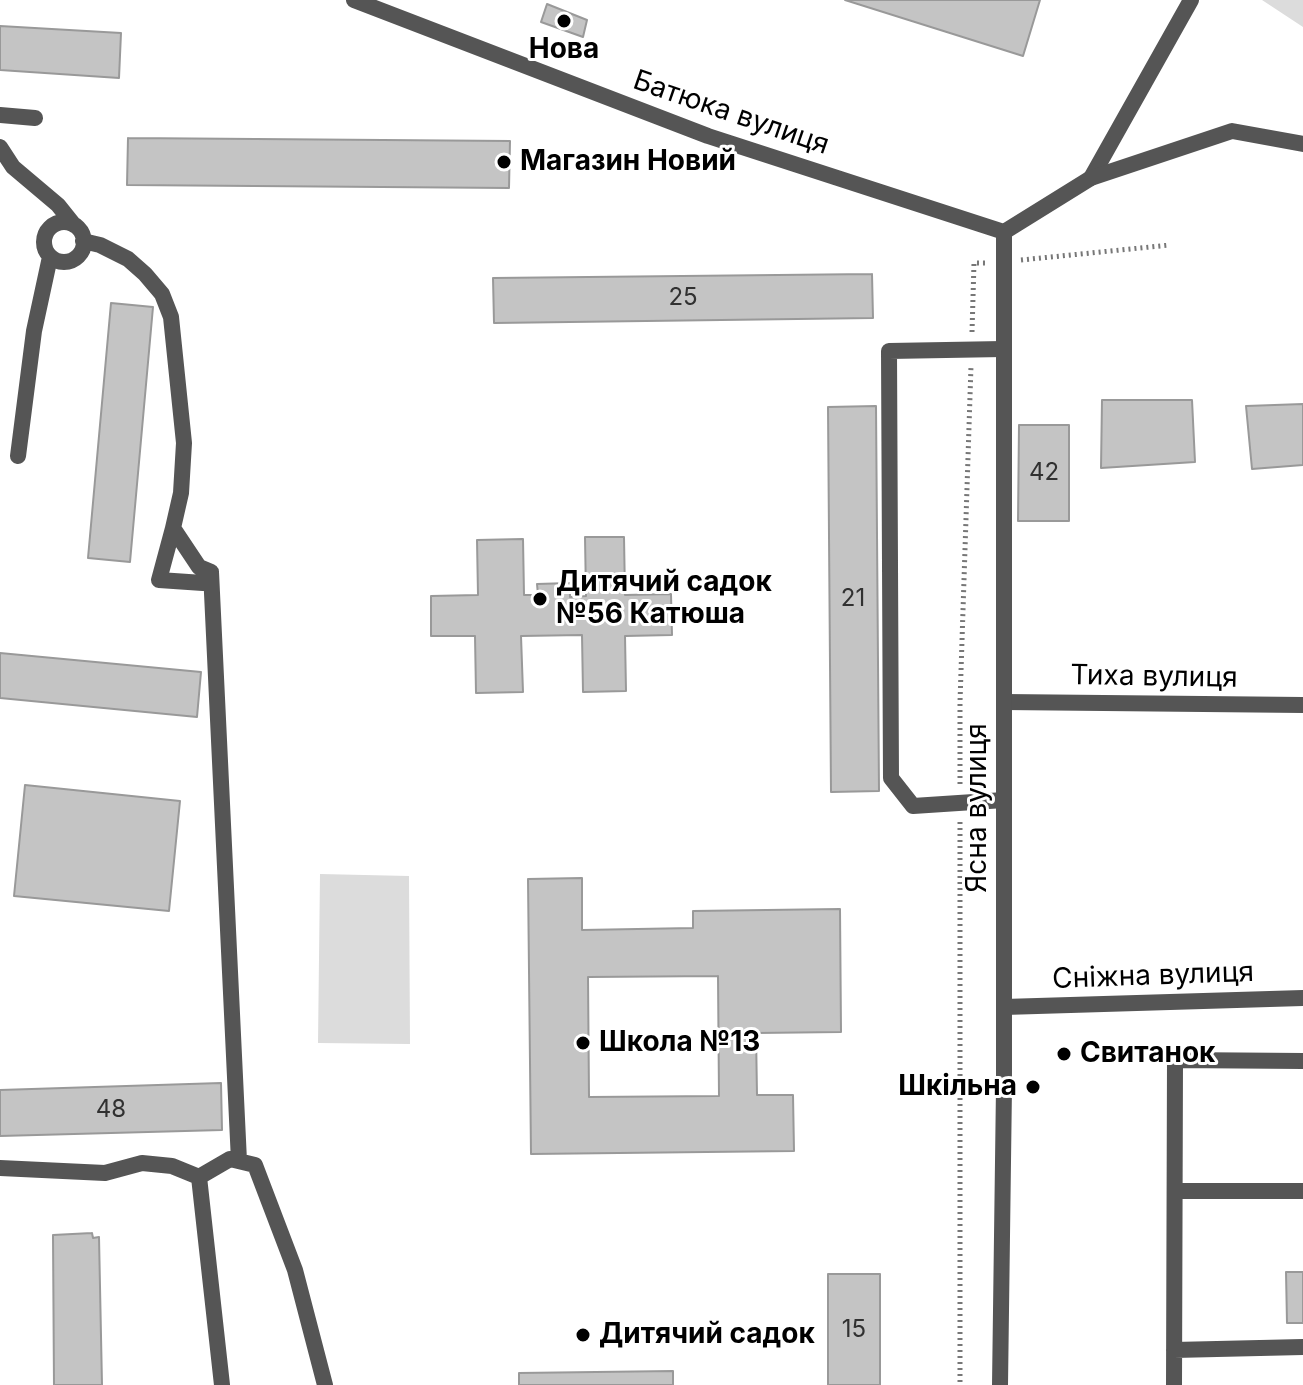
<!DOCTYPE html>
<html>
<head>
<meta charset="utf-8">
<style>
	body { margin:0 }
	canvas { display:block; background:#fff }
</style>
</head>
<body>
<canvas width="1303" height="1385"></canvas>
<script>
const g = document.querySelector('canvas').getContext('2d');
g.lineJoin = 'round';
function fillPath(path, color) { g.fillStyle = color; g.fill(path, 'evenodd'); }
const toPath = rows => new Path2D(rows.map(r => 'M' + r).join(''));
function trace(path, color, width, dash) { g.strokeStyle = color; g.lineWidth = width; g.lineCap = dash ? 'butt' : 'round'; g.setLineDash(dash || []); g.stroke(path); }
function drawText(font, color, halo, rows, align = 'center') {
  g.font = font + ' Inter,sans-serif'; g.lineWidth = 6; g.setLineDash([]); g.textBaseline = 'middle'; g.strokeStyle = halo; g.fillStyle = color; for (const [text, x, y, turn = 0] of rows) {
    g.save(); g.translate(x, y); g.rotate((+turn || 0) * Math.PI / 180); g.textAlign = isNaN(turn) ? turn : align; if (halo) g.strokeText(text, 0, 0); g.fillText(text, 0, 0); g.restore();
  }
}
const green = toPath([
	[1262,0,1303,0,1303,27],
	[320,874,409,876,410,1044,318,1043]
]);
const building = toPath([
	[845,0,1040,0,1023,56,845,0],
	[547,4,587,20,583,37,541,22,547,4],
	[0,26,121,33,119,78,0,70,0,26],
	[128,138,510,141,509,188,127,185,128,138],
	[872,274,873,318,494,323,493,278,872,274],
	[111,303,153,307,130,562,88,558,111,303],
	[1102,400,1192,400,1195,462,1101,468,1102,400],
	[1303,404,1303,465,1252,469,1246,406,1303,404],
	[876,406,879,791,831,792,828,407,876,406],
	[1019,425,1069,425,1069,521,1018,521,1019,425],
	[585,537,624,537,625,595,671,594,672,635,625,636,626,691,583,692,582,635,521,636,523,692,476,693,475,636,431,636,431,596,478,595,477,540,523,539,524,595,538,595,537,584,570,583,570,597,586,596,585,537],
	[0,653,201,672,197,717,0,698,0,653],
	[25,785,180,801,169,911,14,896,25,785],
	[582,878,582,930,693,928,693,911,840,909,841,1032,756,1033,757,1095,793,1095,794,1151,531,1154,528,879,582,878],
	[718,976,719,1096,589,1097,588,977,718,976],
	[221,1083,222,1130,0,1136,0,1090,221,1083],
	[92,1233,93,1238,99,1237,102,1385,54,1385,53,1235,92,1233],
	[1286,1272,1303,1272,1303,1323,1287,1323,1286,1272],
	[828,1274,880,1274,880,1385,828,1385,828,1274],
	[673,1371,673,1385,519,1385,519,1373,673,1371]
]);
const path = toPath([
	[1021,260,1170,245],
	[972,332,974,263,987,263],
	[960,784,960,702,971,366],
	[960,822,960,1385]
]);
const service = toPath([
	[0,115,35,118],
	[0,147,13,167,58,205,74,225],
	[1091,178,1191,0],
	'44 242a20 20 0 1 1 40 0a20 20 0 1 1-40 0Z',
	[83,241,100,245,128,259,145,274,162,294,171,317,184,443,181,493,173,528],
	[1003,349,889,351,891,778,913,806,1004,800],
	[18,456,34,331,50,257],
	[173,528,199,567,211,572,203,583,159,580,173,528],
	[211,572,239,1161],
	[0,1168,105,1173,142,1163,172,1166,199,1177],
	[1175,1191,1303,1191],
	[1174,1350,1303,1347],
	[222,1385,199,1177,230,1159,255,1165,295,1270,325,1385],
	[1174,1385,1175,1060,1303,1061]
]);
const minor = toPath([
	[1004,702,1303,705],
	[1004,1007,1303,998]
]);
const tertiary = toPath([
	[354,0,708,136,1004,232],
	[1004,232,1091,178,1232,131,1303,144],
	[1000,1385,1004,1087,1004,232]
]);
const markers = [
	[564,21,8,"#000"],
	[504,162,8,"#000"],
	[540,599,8,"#000"],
	[583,1043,8,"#000"],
	[1064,1054,8,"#000"],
	[1033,1087,8,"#000"],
	[583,1335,8,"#000"]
];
const numberNames = [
	["25",683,298],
	["42",1044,473],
	["21",853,599],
	["48",111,1110],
	["15",854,1330]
];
const poiNames = [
	["Нова",564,50,"center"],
	["Магазин Новий",520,162],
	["Дитячий садок",556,583],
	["№56 Катюша",556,615],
	["Школа №13",599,1043],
	["Свитанок",1080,1054],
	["Шкільна",1017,1087,"right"],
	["Дитячий садок",599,1335]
];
const streetNames = [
	["Батюка вулиця",731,113,19],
	["Тиха вулиця",1154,677,1],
	["Ясна вулиця",978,808,-90],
	["Сніжна вулиця",1153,976,-2]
];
fillPath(green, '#dcdcdc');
fillPath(building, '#c4c4c4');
trace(building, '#999', 2);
trace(path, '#777', 5, [2, 4]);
trace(service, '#555', 16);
trace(minor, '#555', 16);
trace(tertiary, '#555', 16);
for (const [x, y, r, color] of markers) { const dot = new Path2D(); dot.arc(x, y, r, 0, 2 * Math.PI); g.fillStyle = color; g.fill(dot); trace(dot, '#fff', 3); }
drawText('24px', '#313131', null, numberNames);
drawText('bold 28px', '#000', '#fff', poiNames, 'left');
drawText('28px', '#000', '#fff', streetNames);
</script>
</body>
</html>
